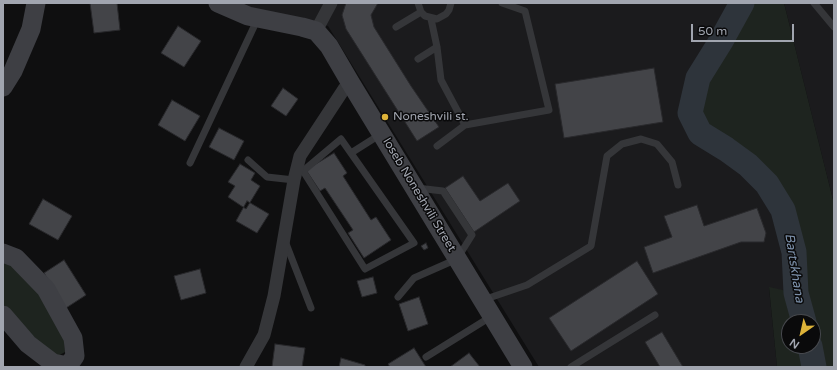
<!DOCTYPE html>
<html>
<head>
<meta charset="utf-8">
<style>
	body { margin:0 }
	#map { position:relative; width:837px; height:370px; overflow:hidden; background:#0f0f10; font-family:"Varela Round",sans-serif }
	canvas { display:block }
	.frame { position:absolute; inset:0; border:4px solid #a1a5af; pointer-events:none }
	.north { position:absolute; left:781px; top:314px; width:40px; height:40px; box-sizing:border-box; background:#0a0a0b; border:1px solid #46484d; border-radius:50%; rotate:214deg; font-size:11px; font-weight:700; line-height:16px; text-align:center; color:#a1a5af }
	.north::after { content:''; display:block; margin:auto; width:14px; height:18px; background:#deb339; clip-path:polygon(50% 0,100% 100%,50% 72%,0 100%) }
	.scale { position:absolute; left:691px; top:24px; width:103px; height:18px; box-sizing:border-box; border:2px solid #a1a5af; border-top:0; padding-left:5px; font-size:12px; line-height:14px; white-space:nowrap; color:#a1a5af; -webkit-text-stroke:3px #0a0a0b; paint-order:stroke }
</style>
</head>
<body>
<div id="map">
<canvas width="837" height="370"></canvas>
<div class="frame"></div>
<div class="north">N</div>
<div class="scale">50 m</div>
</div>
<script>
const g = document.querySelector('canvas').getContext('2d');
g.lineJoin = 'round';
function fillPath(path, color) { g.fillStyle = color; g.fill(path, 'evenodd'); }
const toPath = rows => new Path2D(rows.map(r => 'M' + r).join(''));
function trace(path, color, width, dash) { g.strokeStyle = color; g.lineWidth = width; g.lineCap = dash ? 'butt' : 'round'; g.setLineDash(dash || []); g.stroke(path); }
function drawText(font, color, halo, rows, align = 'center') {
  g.font = font + ' "Varela Round",sans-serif'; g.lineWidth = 3; g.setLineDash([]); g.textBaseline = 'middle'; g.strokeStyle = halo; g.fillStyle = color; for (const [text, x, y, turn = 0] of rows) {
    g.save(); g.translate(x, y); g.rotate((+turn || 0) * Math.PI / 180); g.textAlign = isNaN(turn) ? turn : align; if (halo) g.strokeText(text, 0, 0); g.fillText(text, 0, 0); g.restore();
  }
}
const built = toPath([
	[229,3,742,3,721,41,726,149,748,165,767,184,783,210,794,252,796,293,769,288,777,367,539,367,328,26],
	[784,3,834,3,834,204,790,27]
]);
const green = toPath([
	[742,3,784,3,790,27,834,204,834,367,777,367,769,287,796,293,794,252,783,210,767,184,748,165,726,149,700,133,690,113,698,78,721,41],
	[789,322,813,322,813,346,789,346],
	[3,261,12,265,42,294,64,332,65,352,56,357,48,352,3,304]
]);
const river = toPath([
	[742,3,721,41,698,78,690,113,700,133,726,149,748,165,767,184,783,210,794,252,796,293,804,322],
	[810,346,814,367]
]);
const building = toPath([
	[90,3,117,3,120,30,94,33,90,3],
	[346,3,378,3,371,15,374,27,411,86,439,127,417,141,346,29,342,15,346,3],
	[178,26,201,41,184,67,161,53,178,26],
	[654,68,663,122,564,138,555,84,654,68],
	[283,88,298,99,286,116,271,106,283,88],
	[172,100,200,116,185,141,158,125,172,100],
	[219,128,244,141,234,160,209,147,219,128],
	[334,153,347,173,343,176,371,220,376,217,391,240,364,258,348,233,353,230,325,188,320,191,306,170,334,153],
	[240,164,255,173,251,180,260,186,246,209,228,197,235,186,228,182,240,164],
	[463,176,480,201,508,183,520,201,474,232,445,188,463,176],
	[43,199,72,216,58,240,29,224,43,199],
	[247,201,269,214,257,233,236,221,247,201],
	[697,205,704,226,757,208,766,233,764,242,741,242,653,273,644,247,672,237,664,216,697,205],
	[426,243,428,248,424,250,421,246,426,243],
	[64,260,86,295,66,308,44,273,64,260],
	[637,261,658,294,571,351,549,318,637,261],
	[200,269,206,293,181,300,174,276,200,269],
	[373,277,377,293,362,297,357,281,373,277],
	[419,297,428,324,408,331,399,304,419,297],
	[662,332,683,367,660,367,645,342,662,332],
	[275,344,305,348,302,367,272,367,275,344],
	[414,348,426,367,390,367,388,364,414,348],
	[469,353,480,367,450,367,469,353],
	[341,358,365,365,365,367,339,367,341,358]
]);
const lane = toPath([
	[418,3,421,12,425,16,437,19,446,14,449,10,451,3],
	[814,3,834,27],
	[431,19,437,47,441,80,465,125,549,110,525,11,502,3],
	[396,27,421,12],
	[418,59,437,47],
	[341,139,414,243,365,269,303,171,341,139],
	[437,146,465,125],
	[351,153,381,134],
	[248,160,267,177,294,180],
	[190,163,258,18],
	[285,241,311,308],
	[398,297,414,278,457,259,472,235,443,191,417,188],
	[483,300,527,285,591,246,607,156,622,144,641,139,657,144,672,162,678,185],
	[426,357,492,316],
	[571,367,655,315]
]);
const street = toPath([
	[316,31,331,3],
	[246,367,264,335,274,296,294,180,300,156,344,89,350,82]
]);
const secondary = toPath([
	[218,3,248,16,302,27,316,31,329,46,350,82,523,367],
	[3,87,13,71,31,29,36,3],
	[3,253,16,258,46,289,73,338,75,356,68,366,53,363,28,344,3,315]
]);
const markers = [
	[385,117,4,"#deb339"]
];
const poiNames = [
	["Noneshvili st.",393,117]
];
const streetNames = [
	["Ioseb Noneshvili Street",419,195,59]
];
const waterNames = [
	["Bartskhana",794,268,81]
];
fillPath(built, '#1b1b1d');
fillPath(green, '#1e241f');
trace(river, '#2e343b', 25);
fillPath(building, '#434448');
trace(building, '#29292c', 1);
trace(lane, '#353639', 7);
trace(street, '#353639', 13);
trace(secondary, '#3e3f44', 19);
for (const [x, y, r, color] of markers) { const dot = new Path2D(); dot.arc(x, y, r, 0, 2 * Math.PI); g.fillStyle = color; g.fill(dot); trace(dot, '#0a0a0b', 1.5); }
drawText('12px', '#a1a5af', '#0a0a0b', poiNames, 'left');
drawText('12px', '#a1a5af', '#0a0a0b', streetNames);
drawText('italic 13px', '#7b8fa8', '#0a0a0b', waterNames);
</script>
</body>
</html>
